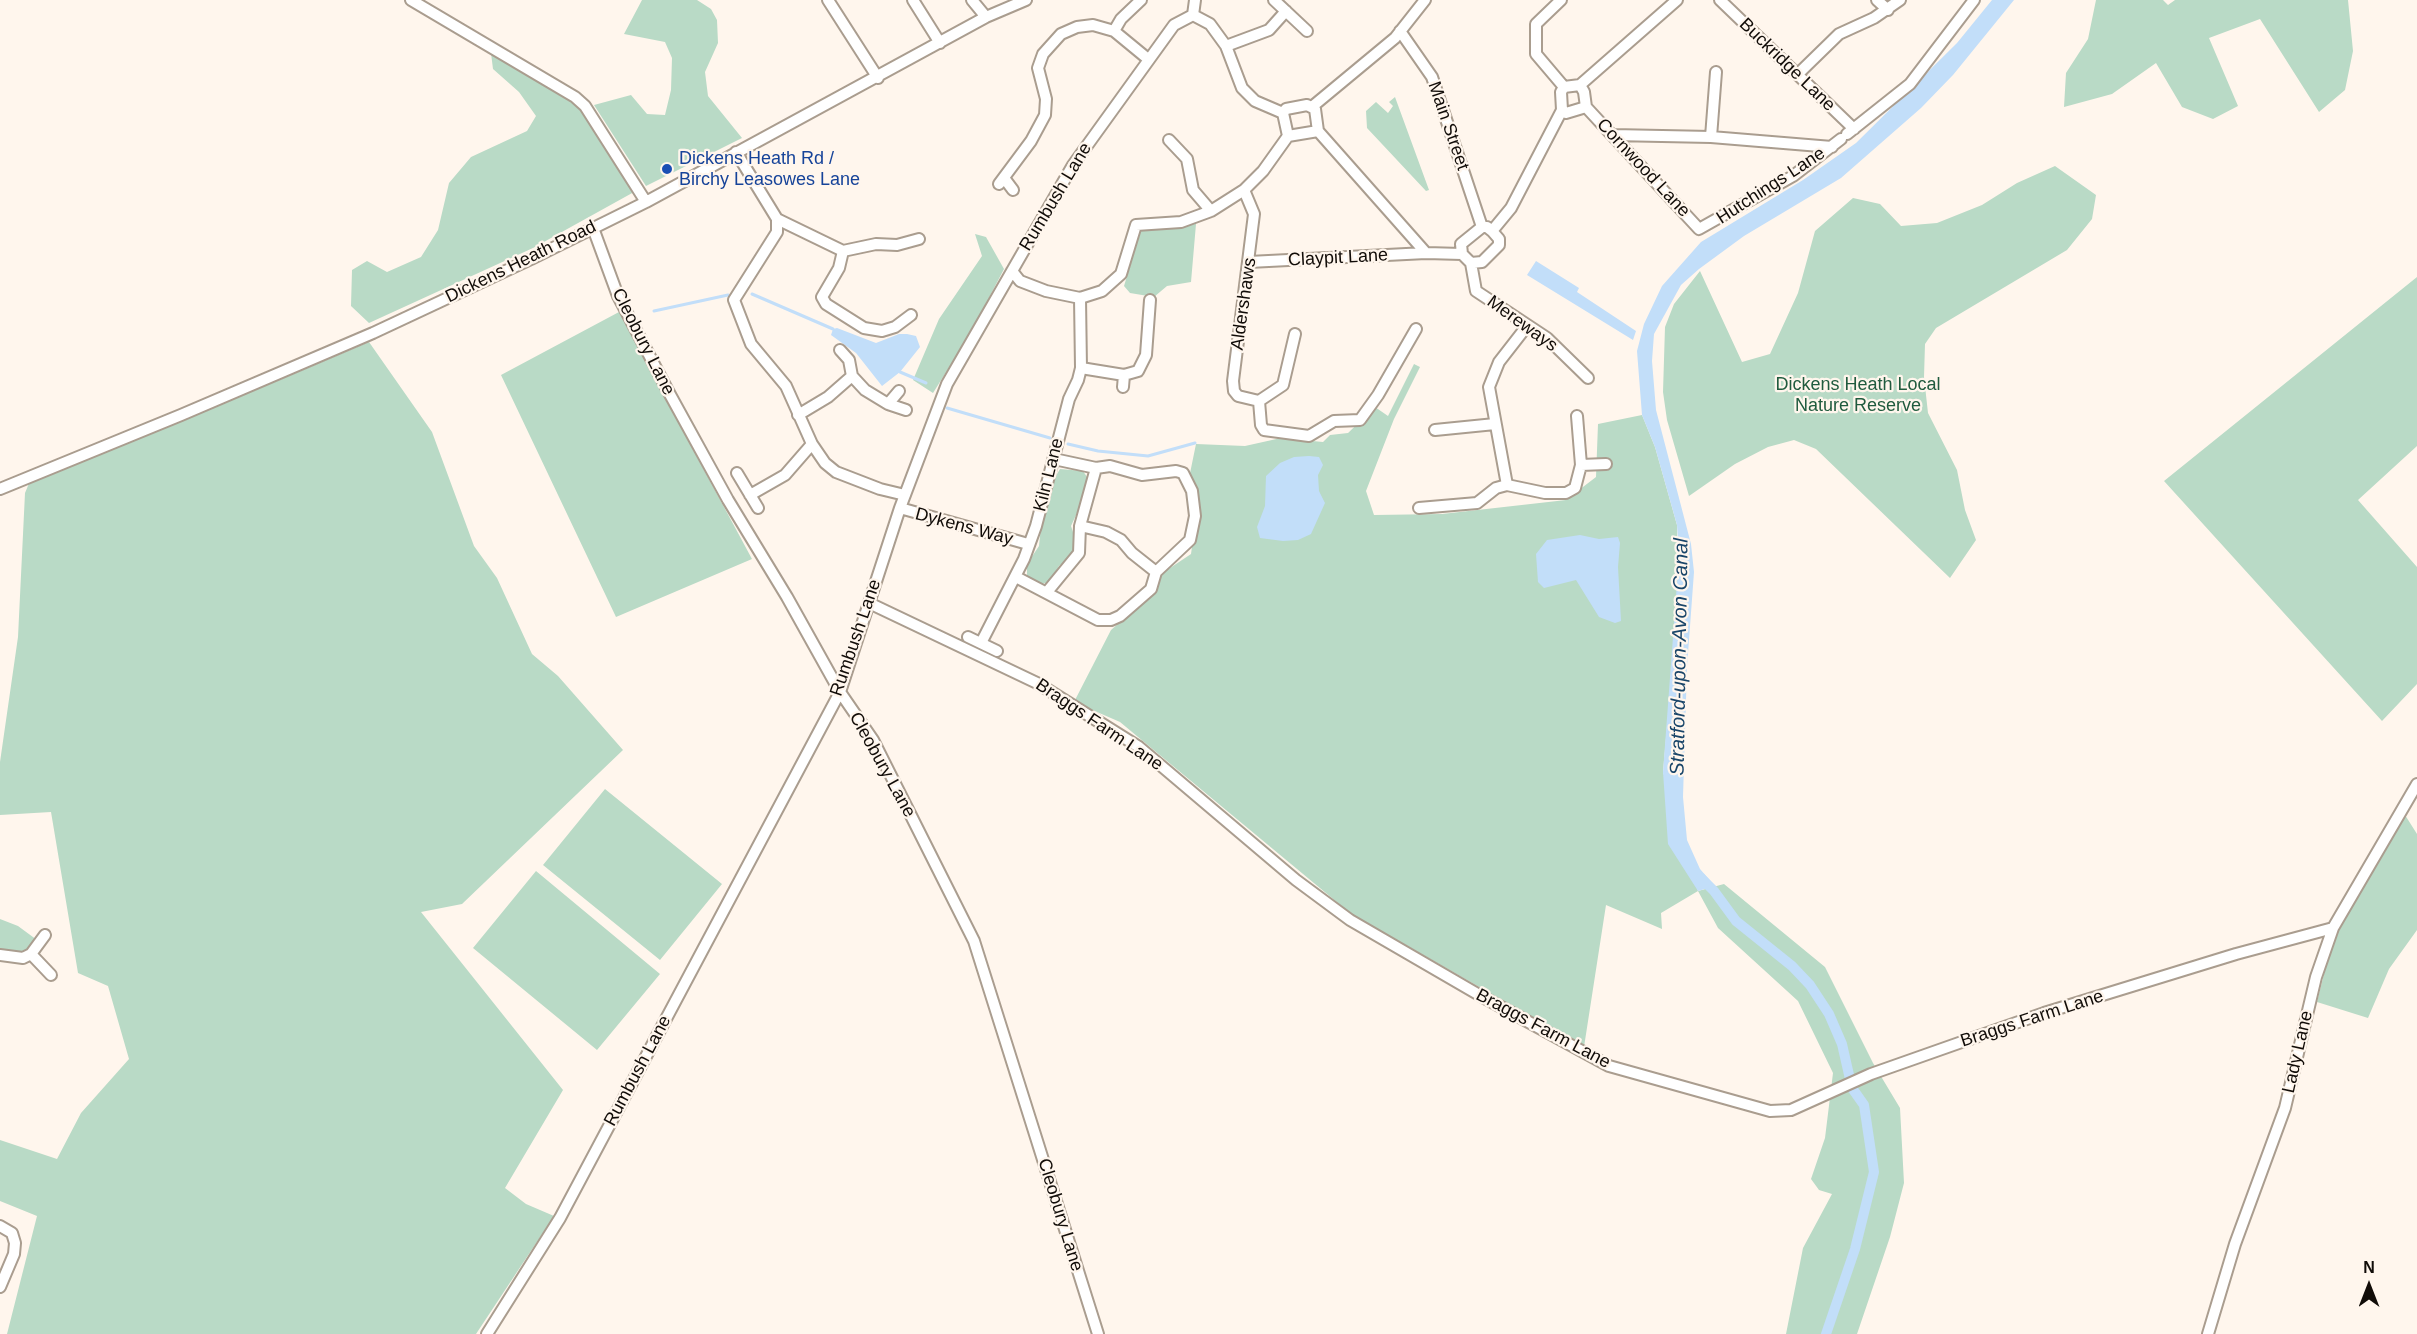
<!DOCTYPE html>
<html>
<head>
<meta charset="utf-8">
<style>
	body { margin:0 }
	#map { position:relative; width:2417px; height:1334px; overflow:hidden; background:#fff6ed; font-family:Helvetica,sans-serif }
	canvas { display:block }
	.north { position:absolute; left:2339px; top:1256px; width:60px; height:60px; -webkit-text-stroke:4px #fff6ed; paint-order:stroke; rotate:0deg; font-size:16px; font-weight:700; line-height:24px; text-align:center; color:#110c08 }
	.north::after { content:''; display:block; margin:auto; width:21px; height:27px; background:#110c08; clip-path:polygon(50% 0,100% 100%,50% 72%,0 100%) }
</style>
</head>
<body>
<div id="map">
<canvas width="2417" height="1334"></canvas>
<div class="north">N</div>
</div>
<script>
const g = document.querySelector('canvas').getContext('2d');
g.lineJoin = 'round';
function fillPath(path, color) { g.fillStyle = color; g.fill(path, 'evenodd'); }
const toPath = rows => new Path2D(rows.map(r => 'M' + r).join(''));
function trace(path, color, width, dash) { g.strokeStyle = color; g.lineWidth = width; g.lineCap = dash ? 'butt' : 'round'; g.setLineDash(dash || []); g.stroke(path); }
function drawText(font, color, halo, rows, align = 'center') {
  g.font = font + ' Helvetica,sans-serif'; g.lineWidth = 4.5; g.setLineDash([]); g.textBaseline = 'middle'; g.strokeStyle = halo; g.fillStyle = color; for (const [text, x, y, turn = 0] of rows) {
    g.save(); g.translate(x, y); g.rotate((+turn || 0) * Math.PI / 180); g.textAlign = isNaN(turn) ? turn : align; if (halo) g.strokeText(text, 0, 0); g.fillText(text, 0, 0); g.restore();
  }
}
const green = toPath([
	[642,0,697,0,711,9,717,20,718,43,705,72,708,96,742,138,646,186,594,105,631,95,647,114,665,115,671,90,672,58,665,42,624,34],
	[2096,0,2163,0,2168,5,2175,0,2348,0,2353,51,2345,90,2319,112,2260,19,2209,38,2238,106,2213,119,2182,107,2156,63,2112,94,2064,107,2066,73,2088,39],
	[491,53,577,103,634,192,533,248,369,323,351,306,352,270,367,261,387,272,421,257,438,230,449,183,471,157,527,131,536,116,519,92,493,69],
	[1395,97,1429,190,1426,191,1367,128,1366,111,1376,102,1388,113,1393,106,1389,102],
	[2055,166,2096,195,2092,219,2067,250,1936,328,1925,344,1924,377,1928,413,1957,470,1965,510,1976,540,1950,578,1816,449,1794,440,1768,447,1735,464,1689,496,1667,420,1663,392,1665,327,1674,304,1700,271,1742,362,1770,354,1798,293,1815,231,1853,198,1880,204,1901,226,1937,223,1982,205,2017,183],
	[1196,224,1191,282,1167,286,1154,297,1130,293,1124,286,1142,227],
	[975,234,986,237,1004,269,970,334,933,393,913,380,939,319,982,256],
	[2417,277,2417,446,2358,500,2417,567,2417,684,2382,721,2164,481],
	[619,312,752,559,616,617,501,375],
	[369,342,432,432,474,546,497,578,532,654,558,676,623,750,462,904,421,912,563,1090,505,1188,526,1204,554,1216,476,1334,7,1334,37,1216,0,1201,0,1140,57,1159,81,1113,129,1059,108,986,78,973,51,812,0,815,0,762,18,637,25,493,32,476,192,417],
	[1414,364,1420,367,1394,419,1366,491,1374,515,1442,514,1566,500,1596,477,1598,424,1642,415,1655,447,1677,525,1678,600,1663,772,1698,891,1724,884,1825,967,1873,1063,1900,1108,1904,1183,1890,1237,1857,1334,1786,1334,1803,1248,1832,1194,1819,1190,1811,1179,1825,1138,1833,1073,1798,1001,1718,928,1698,891,1661,913,1662,929,1606,905,1584,1047,1350,913,1120,722,1074,702,1111,630,1150,596,1164,572,1191,554,1195,525,1188,483,1196,444,1245,446,1281,438,1323,442,1330,435,1348,433,1375,407,1388,416],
	[1060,469,1083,471,1089,480,1087,491,1071,526,1075,538,1074,554,1059,566,1049,582,1042,584,1033,582,1027,576,1027,564,1039,546,1044,496],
	[605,789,722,884,660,960,543,865],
	[2405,815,2417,834,2417,930,2389,969,2368,1018,2317,1002,2333,938],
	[536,871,660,974,597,1050,473,948],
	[0,919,18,926,37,940,28,953,17,954,0,948]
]);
const water = toPath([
	[1992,0,2014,0,1953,75,1921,108,1841,178,1744,236,1699,269,1681,285,1654,334,1652,361,1656,410,1691,544,1694,572,1687,667,1683,797,1687,840,1700,869,1715,886,1698,891,1668,844,1663,772,1679,556,1677,525,1655,447,1642,415,1637,351,1644,324,1662,286,1701,242,1803,180,1856,143,1957,43],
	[1536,261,1579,288,1577,292,1636,331,1633,340,1527,275],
	[837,328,876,343,899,334,907,334,916,336,920,347,900,372,882,386,856,353,831,335,833,329],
	[1309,456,1319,457,1323,465,1318,475,1319,491,1325,503,1311,534,1298,540,1283,541,1260,538,1257,527,1265,506,1266,476,1280,463,1294,457],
	[1580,535,1599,539,1618,537,1620,543,1618,567,1621,621,1615,623,1599,617,1576,580,1544,588,1538,582,1536,554,1547,540]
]);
const stream = toPath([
	[752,294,833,329],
	[654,311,728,295],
	[900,372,926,383],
	[947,408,1050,438],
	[1068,444,1098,451,1148,456,1195,443]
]);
const canal = toPath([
	[1701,878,1714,891,1736,921,1792,966,1810,985,1829,1014,1842,1044,1852,1088,1864,1105,1874,1172,1855,1249,1826,1334]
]);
const minor = toPath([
	[411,0,575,97,585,106,646,202],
	[828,0,878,78],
	[913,0,940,43],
	[972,0,986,17],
	[1274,0,1307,31],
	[1561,0,1536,24,1536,54,1564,87],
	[1720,0,1854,129],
	[1877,0,1888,10],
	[1193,15,1195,0],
	[1114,31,1121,19,1141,0],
	[1400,31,1432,77,1482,227],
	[1226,46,1269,30,1286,11],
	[1798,74,1839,34,1874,18,1900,0],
	[1580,85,1584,92,1586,107,1566,113,1562,110,1561,92,1564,87,1580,85,1677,0],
	[1307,105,1315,109,1318,131,1288,136,1283,113,1286,109,1307,105],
	[1313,106,1395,38,1425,0],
	[1586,107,1699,229,1793,176,1841,139],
	[1318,131,1426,253,1462,254],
	[1847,134,1910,84,1974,0],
	[1613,135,1711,137,1832,147],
	[1711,137,1716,72],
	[1169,140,1187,159,1193,190,1211,211],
	[736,152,777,219,777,232,734,300,751,344,786,386,812,444,825,463,836,472,880,489,905,495],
	[1004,178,1013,190],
	[999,184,1031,141,1045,115,1046,99,1038,68,1043,54,1061,34,1077,27,1093,25,1114,31,1148,59],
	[1244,190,1254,214,1233,381,1234,391,1238,396,1259,401,1261,425,1264,430,1309,436,1334,421,1360,420,1378,395,1416,329],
	[777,219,843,251],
	[1482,227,1487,227,1492,231,1499,239,1499,245,1482,262,1471,263,1462,254,1461,244,1482,227],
	[593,228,618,296,667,389,728,500,787,597,840,692,873,740,974,941,1098,1334],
	[1492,231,1511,208,1562,110],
	[1249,262,1426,253],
	[1471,263,1476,291,1547,338,1588,378],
	[1012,271,1020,281,1046,291,1080,298,1102,291,1121,274,1136,225,1181,222,1211,211,1244,190,1263,171,1288,136],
	[911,315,895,327,882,331,864,328,826,304,822,297,839,268,843,251,876,244,897,245,919,239],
	[1527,326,1499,362,1489,387,1507,485,1545,493,1566,493,1575,488,1581,465,1577,416],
	[1081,368,1124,375,1138,371,1146,355,1150,300],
	[852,376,865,390,888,404,906,410],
	[1123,387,1124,375],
	[1259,401,1283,385,1295,334],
	[888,404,899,391],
	[798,415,828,397,852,376,849,360,840,350],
	[1435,430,1495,424],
	[1581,465,1606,464],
	[737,473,758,508],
	[0,489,181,415,373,333,531,259,646,202,986,17,1026,0],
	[750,495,785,475,812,444],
	[900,508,1028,544],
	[1419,508,1477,503,1496,488,1507,485],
	[1080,526,1106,532,1121,540,1132,553,1156,572],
	[1016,577,1098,620,1111,620,1120,616,1151,589,1156,572,1190,540,1195,516,1192,491,1183,473,1176,471,1142,475,1110,466,1096,468,1054,459],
	[1047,592,1079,553,1080,526,1096,468],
	[869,603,1037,683,1139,747,1296,880,1350,920,1481,996,1609,1066,1770,1111,1791,1110,1871,1074,2044,1013,2236,954,2333,928],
	[968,637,997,651],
	[981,643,1024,559,1036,526,1069,399,1078,380,1081,368,1080,298],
	[31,954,51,975],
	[0,955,23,958,31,954,45,935],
	[0,1226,12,1233,15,1243,14,1254,0,1287],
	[487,1334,560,1218,840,692,900,508,947,384,1073,165,1174,25,1193,15,1210,24,1226,46,1242,88,1255,101,1283,113],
	[2208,1334,2235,1244,2285,1108,2316,977,2333,928,2417,784]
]);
const markers = [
	[667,169,6,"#1a4fb4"]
];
const streetNames = [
	["Buckridge Lane",1787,65,44],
	["Main Street",1448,126,71],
	["Cornwood Lane",1643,168,47],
	["Hutchings Lane",1771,186,-33],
	["Rumbush Lane",1056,197,-59],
	["Claypit Lane",1338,258,-3],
	["Dickens Heath Road",521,262,-26],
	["Aldershaws",1244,304,-82],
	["Mereways",1522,324,36],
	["Cleobury Lane",643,342,63],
	["Kiln Lane",1049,475,-76],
	["Dykens Way",964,527,15],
	["Rumbush Lane",856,638,-71],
	["Braggs Farm Lane",1099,725,34],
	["Cleobury Lane",882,765,61],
	["Braggs Farm Lane",2032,1019,-18],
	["Braggs Farm Lane",1543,1029,28],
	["Lady Lane",2298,1052,-77],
	["Rumbush Lane",638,1071,-62],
	["Cleobury Lane",1060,1215,73]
];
const transitNames = [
	["Dickens Heath Rd /",679,159],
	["Birchy Leasowes Lane",679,180]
];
const parkNames = [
	["Dickens Heath Local",1858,385],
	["Nature Reserve",1858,406]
];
const waterNames = [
	["Stratford-upon-Avon Canal",1680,657,-89]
];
fillPath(green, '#b9dac6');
fillPath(water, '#c2def9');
trace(stream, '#c2def9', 3);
trace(canal, '#c2def9', 10);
trace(minor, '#aa9d8f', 14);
trace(minor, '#fff', 10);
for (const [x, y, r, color] of markers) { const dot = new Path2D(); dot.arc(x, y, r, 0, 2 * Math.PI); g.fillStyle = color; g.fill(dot); trace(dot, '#fff6ed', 2); }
drawText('18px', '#110c08', '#fff6ed', streetNames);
drawText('18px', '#164399', '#fff6ed', transitNames, 'left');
drawText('18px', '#205b3e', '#fff6ed', parkNames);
drawText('italic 20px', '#194569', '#fff6ed', waterNames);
</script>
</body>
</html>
